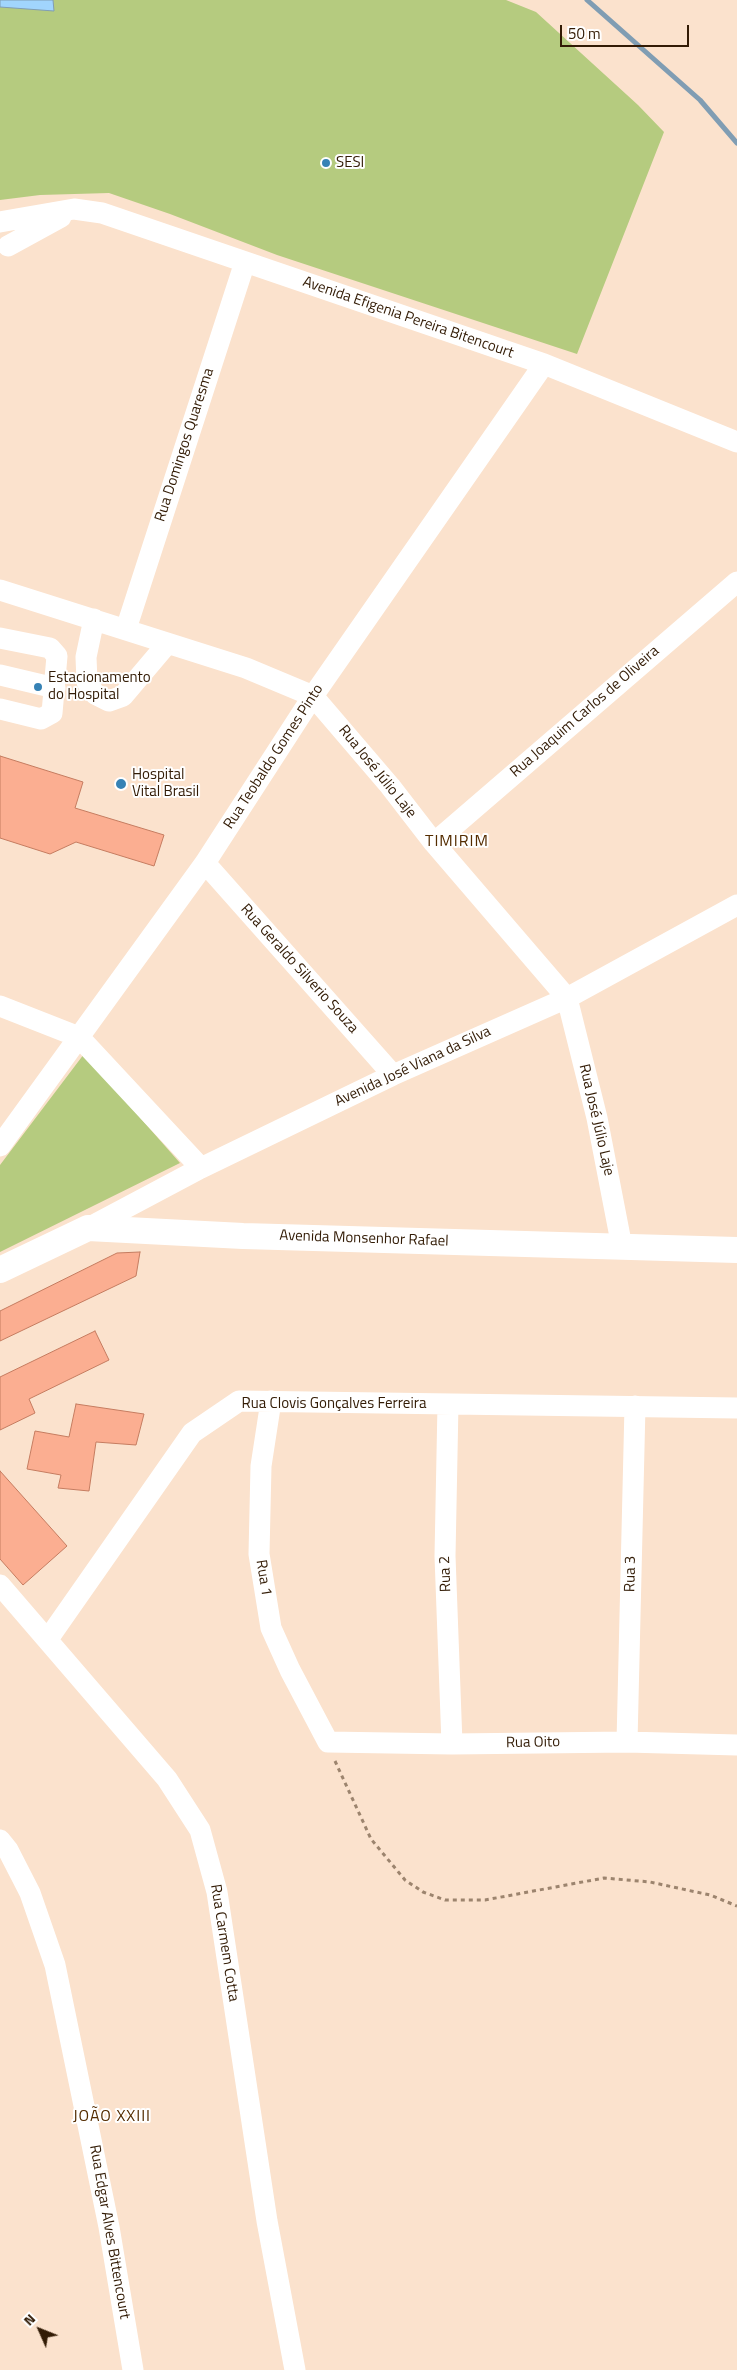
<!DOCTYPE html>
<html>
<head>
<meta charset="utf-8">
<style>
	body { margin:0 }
	#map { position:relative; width:737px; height:2370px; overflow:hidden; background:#fbe2cd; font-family:"Titillium Web",sans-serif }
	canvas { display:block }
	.north { position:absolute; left:15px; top:2305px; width:50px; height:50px; -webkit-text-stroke:4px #fff; paint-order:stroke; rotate:314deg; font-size:14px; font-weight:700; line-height:20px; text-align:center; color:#321b05 }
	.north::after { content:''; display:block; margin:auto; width:18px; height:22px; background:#321b05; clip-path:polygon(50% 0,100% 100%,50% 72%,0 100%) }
	.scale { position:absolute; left:560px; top:25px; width:129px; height:22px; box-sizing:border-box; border:2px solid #321b05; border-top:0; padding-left:6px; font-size:15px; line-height:18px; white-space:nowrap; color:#321b05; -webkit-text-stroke:4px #fff; paint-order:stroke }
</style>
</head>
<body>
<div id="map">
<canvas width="737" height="2370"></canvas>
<div class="north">N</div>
<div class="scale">50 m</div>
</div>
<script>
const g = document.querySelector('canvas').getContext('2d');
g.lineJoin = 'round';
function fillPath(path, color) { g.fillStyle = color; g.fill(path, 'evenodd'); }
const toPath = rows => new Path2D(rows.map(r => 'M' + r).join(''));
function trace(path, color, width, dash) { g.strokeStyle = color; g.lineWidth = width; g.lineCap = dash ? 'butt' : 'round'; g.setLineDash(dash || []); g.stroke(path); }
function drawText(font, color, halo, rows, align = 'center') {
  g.font = font + ' "Titillium Web",sans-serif'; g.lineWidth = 4; g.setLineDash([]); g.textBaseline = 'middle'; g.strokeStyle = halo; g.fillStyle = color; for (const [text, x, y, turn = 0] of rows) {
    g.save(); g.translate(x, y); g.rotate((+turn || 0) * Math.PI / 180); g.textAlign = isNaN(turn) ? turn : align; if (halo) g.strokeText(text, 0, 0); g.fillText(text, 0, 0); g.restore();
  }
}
const green = toPath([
	[0,0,506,0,536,12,638,105,664,132,577,354,277,255,170,214,109,193,40,195,0,200],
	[84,1054,180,1163,0,1252,0,1165]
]);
const water = toPath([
	[0,0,53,0,54,11,0,7,0,0]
]);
const stream = toPath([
	[587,0,700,100,737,143]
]);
const building = toPath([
	[0,756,83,782,75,808,164,835,154,866,76,842,50,854,0,838,0,756],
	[140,1252,136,1276,0,1341,0,1311,117,1253,140,1252],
	[95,1331,109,1360,29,1399,35,1413,0,1430,0,1377,95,1331],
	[76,1404,144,1414,136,1445,96,1442,89,1491,58,1488,61,1475,27,1469,35,1431,69,1437,76,1404],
	[0,1471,67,1546,23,1585,0,1559,0,1471]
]);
const path = toPath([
	[335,1761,371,1839,405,1880,423,1892,445,1900,485,1900,604,1878,650,1882,710,1895,737,1906]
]);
const minor = toPath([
	[0,222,74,209,102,213,544,364,737,442],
	[8,246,61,217],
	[0,590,246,668,313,696,390,786,434,843,567,998,597,1118,622,1247],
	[94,619,86,657,87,682,95,694,109,701,123,696,167,644],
	[126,629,245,262],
	[0,638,50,648,57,656,52,713,41,719,0,709],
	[0,675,55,688],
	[434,843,737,582],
	[205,863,393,1075],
	[0,1006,79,1037,201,1168],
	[0,1146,205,863,313,696,544,364],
	[88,1228,201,1168,393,1075,567,998,737,905],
	[271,1401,261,1466,259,1554,271,1628,290,1670,328,1742,452,1744,627,1742,737,1745],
	[448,1404,445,1556,452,1744],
	[0,1585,167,1779,200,1830,217,1892,267,2221,295,2370],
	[48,1639,192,1433,239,1401,737,1408],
	[627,1742,635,1406],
	[0,1840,8,1850,30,1893,55,1965,109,2227,133,2370]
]);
const major = toPath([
	[0,1270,88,1228,243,1236,737,1250]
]);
const markers = [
	[326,163,5,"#3682b5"],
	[38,687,5,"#3682b5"],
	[121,784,6,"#3682b5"]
];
const poiNames = [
	["SESI",336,163],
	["Estacionamento",48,678],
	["do Hospital",48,695],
	["Hospital",132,775],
	["Vital Brasil",132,792]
];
const streetNames = [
	["Avenida Efigenia Pereira Bitencourt",408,318,19],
	["Rua Domingos Quaresma",185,445,-72],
	["Rua Joaquim Carlos de Oliveira",585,712,-41],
	["Rua Teobaldo Gomes Pinto",274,757,-57],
	["Rua José Júlio Laje",377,772,51],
	["Rua Geraldo Silverio Souza",299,969,48],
	["Avenida José Viana da Silva",413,1067,-25],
	["Rua José Júlio Laje",596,1120,77],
	["Avenida Monsenhor Rafael",364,1239,2],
	["Rua Clovis Gonçalves Ferreira",334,1404],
	["Rua 2",446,1574,-92],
	["Rua 3",631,1574,-89],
	["Rua 1",263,1578,81],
	["Rua Oito",533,1743,-1],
	["Rua Carmem Cotta",224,1943,81],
	["Rua Edgar Alves Bittencourt",109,2232,80]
];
const neighbourhoodNames = [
	["TIMIRIM",457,842],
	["JOÃO XXIII",112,2117]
];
fillPath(green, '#b5cb7f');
fillPath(water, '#a1d5fd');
trace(water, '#809db3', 1);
trace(stream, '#809db3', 5);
fillPath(building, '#fbae91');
trace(building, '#c57c60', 1);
trace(path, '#9c846e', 3, [4, 4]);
trace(minor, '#fff', 21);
trace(major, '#fff', 26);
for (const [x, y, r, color] of markers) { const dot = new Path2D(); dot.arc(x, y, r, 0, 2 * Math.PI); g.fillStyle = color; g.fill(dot); trace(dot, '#fff', 2); }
drawText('15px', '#321b05', '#fff', poiNames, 'left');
drawText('15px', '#321b05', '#fff', streetNames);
g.letterSpacing = '1px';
drawText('16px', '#542c00', '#fff', neighbourhoodNames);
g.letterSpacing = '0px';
</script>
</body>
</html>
